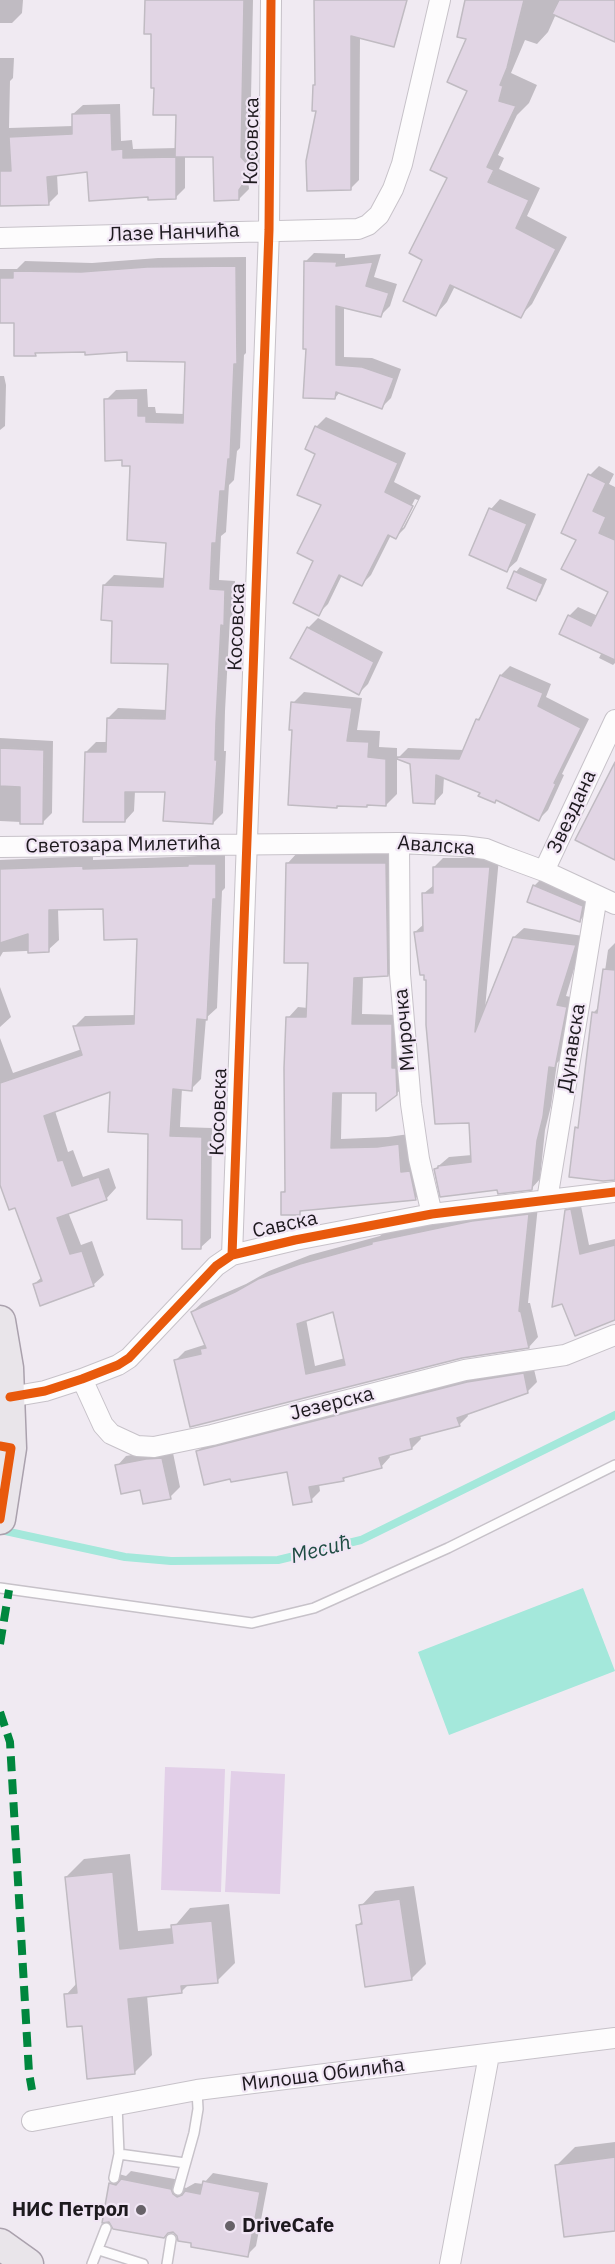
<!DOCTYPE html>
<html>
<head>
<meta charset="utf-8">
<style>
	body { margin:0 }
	canvas { display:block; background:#f0eaf2 }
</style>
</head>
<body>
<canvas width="615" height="2264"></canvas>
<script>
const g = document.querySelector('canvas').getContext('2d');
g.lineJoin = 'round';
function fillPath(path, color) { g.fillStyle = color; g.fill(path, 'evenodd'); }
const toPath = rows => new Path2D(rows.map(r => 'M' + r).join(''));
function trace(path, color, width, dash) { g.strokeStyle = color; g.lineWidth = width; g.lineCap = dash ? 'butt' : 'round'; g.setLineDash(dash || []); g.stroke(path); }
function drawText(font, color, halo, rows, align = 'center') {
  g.font = font + ' "IBM Plex Sans",sans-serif'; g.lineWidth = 4.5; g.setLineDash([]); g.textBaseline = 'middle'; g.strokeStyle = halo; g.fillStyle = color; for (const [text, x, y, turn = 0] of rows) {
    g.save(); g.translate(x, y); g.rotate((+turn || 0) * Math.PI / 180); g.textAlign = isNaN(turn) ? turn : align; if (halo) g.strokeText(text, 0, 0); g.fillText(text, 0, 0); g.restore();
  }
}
const green = toPath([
	[165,1767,225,1769,221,1892,161,1890],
	[231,1771,285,1774,280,1894,225,1892]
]);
const water = toPath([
	[583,1588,615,1671,449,1735,418,1652]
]);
const shadow = toPath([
	[0,0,23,0,22,13,12,23,0,23],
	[147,0,253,0,250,147,259,156,260,163,248,178,249,189,239,199,215,156,185,155,185,188,175,198,149,195,88,171,57,174,58,194,48,204,0,205,0,58,14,58,13,78,10,81,9,128,73,126,73,114,83,105,120,104,121,141,132,140,133,149,177,148,177,114,152,32],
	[317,0,374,0,360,37,359,180,350,189,318,109,314,85,316,83],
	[467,0,615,0,615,40,556,14,548,32,537,44,525,40,511,73,537,85,529,103,517,115,498,155,504,158,499,169,540,188,527,216,567,237,532,304,520,316,455,286,447,302,436,314,424,259,449,177,469,90],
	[314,253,345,254,345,258,381,254,374,277,397,284,390,306,381,315,344,306,344,357,372,358,401,369,391,398,382,407,340,392,335,398,307,347,305,262],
	[246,257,246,353,244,355,240,448,237,451,234,480,229,485,226,532,221,536,219,580,235,581,233,614,230,618,225,711,224,751,226,751,223,813,213,823,166,790,135,791,134,811,125,821,86,752,96,742,108,742,108,718,118,708,167,710,170,662,114,619,104,585,114,575,165,578,167,541,131,464,106,400,116,390,147,389,148,407,155,407,156,413,185,414,187,361,129,351,38,351,35,354,15,321,0,322,0,269,17,269,25,261,92,263,158,258],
	[0,376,4,376,6,385,5,426,0,430],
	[326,417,406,453,394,482,421,496,405,528,396,537,391,535,371,575,362,584,342,575,328,604,318,614,315,560,323,504,317,453,316,427],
	[415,499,418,500,403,528,400,528],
	[599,466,614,474,609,484,615,487,615,663,613,665,599,658,602,652,569,616,578,607,598,616,610,591,578,539,590,475],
	[500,499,536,514,517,561,507,570,491,509],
	[520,567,547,579,540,595,535,599,509,587,516,572],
	[318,618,383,652,368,684,359,693,308,628],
	[510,666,551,684,546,697,589,719,562,774,564,775,548,810,539,819,497,799,495,802,482,792,444,777,443,793,434,803,411,763,398,758,408,748,464,750,477,720,485,712,501,675],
	[304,692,362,698,357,730,380,731,379,747,397,748,397,794,386,805,294,728,293,703],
	[0,738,53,741,52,813,42,823,0,821],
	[297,853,396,854,398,965,388,975,363,976,362,1014,402,1015,407,1084,396,1094,378,1092,342,1092,341,1139,388,1137,409,1134,426,1188,416,1198,303,1209,299,1214,282,1193,287,1188,288,1018,298,1007,308,1008,310,962,287,864],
	[225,855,225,888,222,891,217,1008,206,1018,201,1079,191,1089,182,1088,180,1127,212,1128,211,1238,200,1248,183,1219,150,1133,112,1090,55,1111,68,1152,73,1150,83,1177,109,1168,116,1188,106,1199,68,1212,81,1245,92,1241,104,1275,93,1285,34,1284,42,1277,16,1206,0,1179,0,1038,13,1073,82,1049,75,1026,85,1016,136,1015,139,937,105,908,58,909,59,940,48,950,3,952,0,957,0,860,93,856,93,860],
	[443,858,499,858,485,1009,514,937,524,928,584,936,566,996,575,998,563,1057,557,1063,551,1106,545,1130,540,1179,531,1189,498,1189,435,1169,449,1157,472,1155,471,1122,415,932,424,924,423,894,434,885,434,867],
	[544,876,592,896,590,910,580,920,529,901,535,885],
	[615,943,615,1179,577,1128,580,1125,593,1013,600,1006,608,950],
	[0,987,11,1017,0,1027],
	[576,1201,580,1201,589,1245,615,1239,615,1318,576,1334,566,1211],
	[538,1206,528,1303,530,1303,538,1337,529,1347,462,1357,191,1425,176,1360,185,1351,207,1344,192,1312,202,1303,246,1284,269,1271,310,1255,380,1236,383,1233,483,1213],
	[334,1310,345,1358,315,1366,306,1319],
	[533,1365,537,1382,527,1392,467,1413,468,1416,459,1425,420,1435,421,1439,412,1448,389,1454,390,1457,381,1467,348,1475,343,1480,319,1484,320,1491,311,1500,289,1470,198,1451,207,1442,478,1373],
	[172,1448,180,1487,170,1497,141,1488,117,1466,126,1456],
	[130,1854,138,1931,173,1928,190,1908,229,1904,235,1963,217,1981,189,1984,181,1992,147,1995,152,2055,134,2073,83,2024,66,1995,77,1983,66,1877,84,1859],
	[414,1886,426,1964,411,1979,357,1926,363,1920,361,1906,375,1891],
	[615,2142,615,2229,557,2165,575,2147],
	[131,2171,180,2180,181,2185,186,2188,195,2183,203,2184,213,2173,268,2183,256,2246,247,2255,193,2242,173,2231,110,2220,104,2221,111,2183,119,2174,126,2176]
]);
const stream = toPath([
	[0,1530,125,1557,171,1561,278,1560,361,1540,615,1415]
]);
const building = toPath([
	[145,0,244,0,241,157,249,166,250,174,239,190,239,200,214,201,213,157,175,157,176,115,153,115,154,88,151,88,151,34,144,34,145,0],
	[314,0,407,0,394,47,351,36,351,190,307,191,306,161,316,111,312,111,313,85,315,85,314,0],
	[465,0,524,0,507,68,500,85,503,86,499,101,516,106,487,167,494,170,488,182,529,200,516,228,556,249,521,318,450,285,436,316,403,301,422,260,409,253,447,178,430,170,467,91,447,82,466,39,457,37,465,0],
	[559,0,615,0,615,42,552,14,559,0],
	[111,113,112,150,123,149,123,158,176,157,176,199,148,200,148,197,89,201,87,172,47,177,49,205,0,206,0,171,11,171,9,137,72,134,72,114,111,113],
	[304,261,337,262,336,266,373,262,366,286,389,293,381,317,336,306,336,365,362,367,394,378,382,409,336,392,335,399,303,398,306,349,303,349,304,261],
	[236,266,237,364,234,364,230,459,228,459,225,491,220,491,216,543,212,543,210,589,225,590,224,626,221,625,216,722,215,760,217,760,213,824,163,821,165,792,125,792,125,822,83,822,85,752,106,752,107,718,165,719,168,664,111,663,112,621,101,620,103,585,163,587,166,543,127,540,130,466,122,466,122,460,105,461,104,399,138,398,138,416,146,416,146,422,183,423,185,362,127,361,127,352,85,355,85,352,35,353,36,356,14,356,14,323,0,323,0,278,13,278,13,271,81,272,147,267,236,266],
	[315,426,398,463,385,492,413,506,396,539,388,535,362,586,339,575,319,616,293,603,313,561,297,553,321,505,297,495,315,454,305,449,315,426],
	[588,474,606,483,593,511,606,517,599,533,615,540,615,660,559,634,568,615,591,626,608,592,561,569,576,540,561,533,588,474],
	[489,508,527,524,507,572,469,555,489,508],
	[514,571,543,584,536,601,507,588,514,571],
	[307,627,374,662,359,695,290,658,307,627],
	[500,675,543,693,538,706,581,728,554,783,556,784,539,821,496,800,495,803,478,796,480,793,436,775,435,804,413,803,410,764,397,759,397,757,459,759,476,719,479,720,500,675],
	[291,702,352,708,347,741,369,742,368,757,386,759,386,806,367,805,367,807,337,806,337,808,288,805,292,730,289,730,291,702],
	[0,748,44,750,43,824,20,824,20,787,0,786,0,748],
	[615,762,615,860,575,840,615,762],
	[286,863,386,863,388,976,354,978,352,1024,392,1024,392,1068,396,1068,397,1095,376,1111,376,1093,333,1093,331,1148,377,1147,399,1144,401,1172,410,1171,416,1200,300,1211,300,1215,281,1215,281,1192,285,1192,284,1068,286,1017,306,1017,308,963,284,963,286,863],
	[188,864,216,864,216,899,213,899,207,1020,197,1019,192,1091,173,1089,170,1136,202,1137,201,1249,182,1249,182,1220,147,1219,148,1134,108,1132,110,1092,44,1116,58,1161,63,1160,72,1186,99,1177,107,1200,57,1218,70,1254,82,1251,94,1286,40,1306,33,1284,42,1281,15,1208,9,1210,0,1185,0,1083,82,1055,73,1026,134,1024,137,939,104,940,103,909,49,910,49,952,28,953,28,934,0,943,0,869,83,866,83,869,188,866,188,864],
	[433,867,490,867,475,1032,513,937,576,945,557,1005,567,1007,555,1068,549,1067,543,1117,537,1141,532,1190,498,1194,497,1190,440,1197,434,1169,438,1168,438,1166,471,1162,469,1123,435,1124,426,1025,426,980,424,980,424,975,420,975,414,932,423,931,422,893,433,893,433,867],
	[533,885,583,906,580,922,527,902,533,885],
	[603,969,615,970,615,1180,603,1181,569,1177,575,1127,578,1128,592,1012,597,1013,603,969],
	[571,1209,580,1254,615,1245,615,1320,575,1336,562,1304,552,1307,565,1210,571,1209],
	[529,1214,519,1311,521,1312,529,1348,462,1358,190,1427,174,1360,201,1354,200,1349,206,1348,191,1312,235,1292,258,1279,300,1264,372,1244,372,1242,472,1221,529,1214],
	[333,1312,345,1365,306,1374,297,1324,333,1312],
	[524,1373,528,1393,457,1418,460,1426,410,1439,412,1449,379,1458,382,1468,343,1478,344,1481,309,1487,312,1502,293,1505,287,1472,231,1482,230,1479,204,1485,196,1451,467,1382,524,1373],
	[162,1458,171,1499,143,1504,140,1490,121,1494,115,1465,146,1459,162,1458],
	[113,1872,120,1949,173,1943,171,1925,212,1921,218,1983,181,1986,182,1993,128,1999,135,2074,87,2079,82,2026,67,2027,64,1994,77,1993,65,1877,113,1872],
	[400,1899,412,1980,365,1987,356,1925,362,1924,359,1905,400,1899],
	[615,2157,615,2231,564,2237,555,2165,615,2157],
	[121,2179,171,2189,173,2194,177,2197,182,2195,185,2191,200,2194,203,2181,260,2192,248,2257,191,2247,191,2243,178,2241,177,2236,173,2232,168,2233,164,2238,113,2229,109,2222,102,2223,109,2183,116,2185,121,2179]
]);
const lane = toPath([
	[0,1588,252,1623,314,1608,448,1548,615,1465],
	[119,2154,185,2163],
	[114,2178,119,2154,117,2105],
	[178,2190,194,2133,198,2109,197,2090],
	[99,2250,143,2264],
	[92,2264,106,2228],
	[167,2264,171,2239]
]);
const street = toPath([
	[0,238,358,229,368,225,379,215,393,189,402,164,440,0],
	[399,843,400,974,411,1104,419,1159,432,1214],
	[0,847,399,843,463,846,486,849,506,857,544,871,615,904],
	[544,871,615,720],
	[547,1200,597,896],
	[232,1255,269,230,271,0],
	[82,1379,103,1425,111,1434,137,1446,154,1447,212,1435,465,1370,565,1355,615,1335],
	[10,1397,45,1391,82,1379,118,1365,129,1358,216,1266,232,1255,295,1240,432,1214,615,1192],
	[32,2121,197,2090,615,2038],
	[450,2264,489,2055]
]);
const primary = toPath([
	[0,1321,8,1368,11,1448,0,1519],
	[0,2244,28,2264]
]);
const quiet = toPath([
	[0,1644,9,1590],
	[0,1712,10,1742,29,2073,32,2090]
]);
const cycleway = toPath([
	[232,1255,269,230,271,0],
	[10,1397,45,1391,82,1379,118,1365,129,1358,216,1266,232,1255,295,1240,432,1214,615,1192],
	[0,1446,11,1448,0,1519]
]);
const markers = [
	[141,2210,6,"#676268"],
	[230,2226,6,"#676268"]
];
const streetNames = [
	["Косовска",252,141,-89],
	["Лазе Нанчића",174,233,-2],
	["Косовска",237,627,-88],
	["Звездана",572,812,-65],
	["Светозара Милетића",123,845,-1],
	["Авалска",436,846,4],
	["Мирочка",405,1030,-95],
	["Дунавска",572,1048,-81],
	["Косовска",219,1112,-88],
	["Савска",285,1225,-12],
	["Језерска",332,1404,-14],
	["Милоша Обилића",323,2075,-7]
];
const poiNames = [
	["НИС Петрол",129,2210],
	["DriveCafe",242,2226,"left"]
];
const waterNames = [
	["Месић",321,1550,-14]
];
fillPath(green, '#e2cfe8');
fillPath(water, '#a4e8db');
fillPath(shadow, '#0003');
trace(stream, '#a4e8db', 8);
fillPath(building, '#e1d5e4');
trace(building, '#c0bbc2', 1.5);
trace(lane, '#c7c2c9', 12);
trace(street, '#c7c2c9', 22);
trace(primary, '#aaa1ad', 33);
trace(lane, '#fdfcfd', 9);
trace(street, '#fdfcfd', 20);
trace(primary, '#e9e5ea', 30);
trace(quiet, '#00873e', 8, [15, 8]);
trace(cycleway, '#e8590c', 9);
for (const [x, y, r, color] of markers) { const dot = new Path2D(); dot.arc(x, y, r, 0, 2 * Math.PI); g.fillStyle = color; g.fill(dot); trace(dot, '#f1e6f5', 2); }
drawText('20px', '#1d191e', '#f1e6f5', streetNames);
drawText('bold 20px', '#1d191e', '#f1e6f5', poiNames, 'right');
drawText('italic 21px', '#1f4c43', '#f1e6f5', waterNames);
</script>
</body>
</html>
